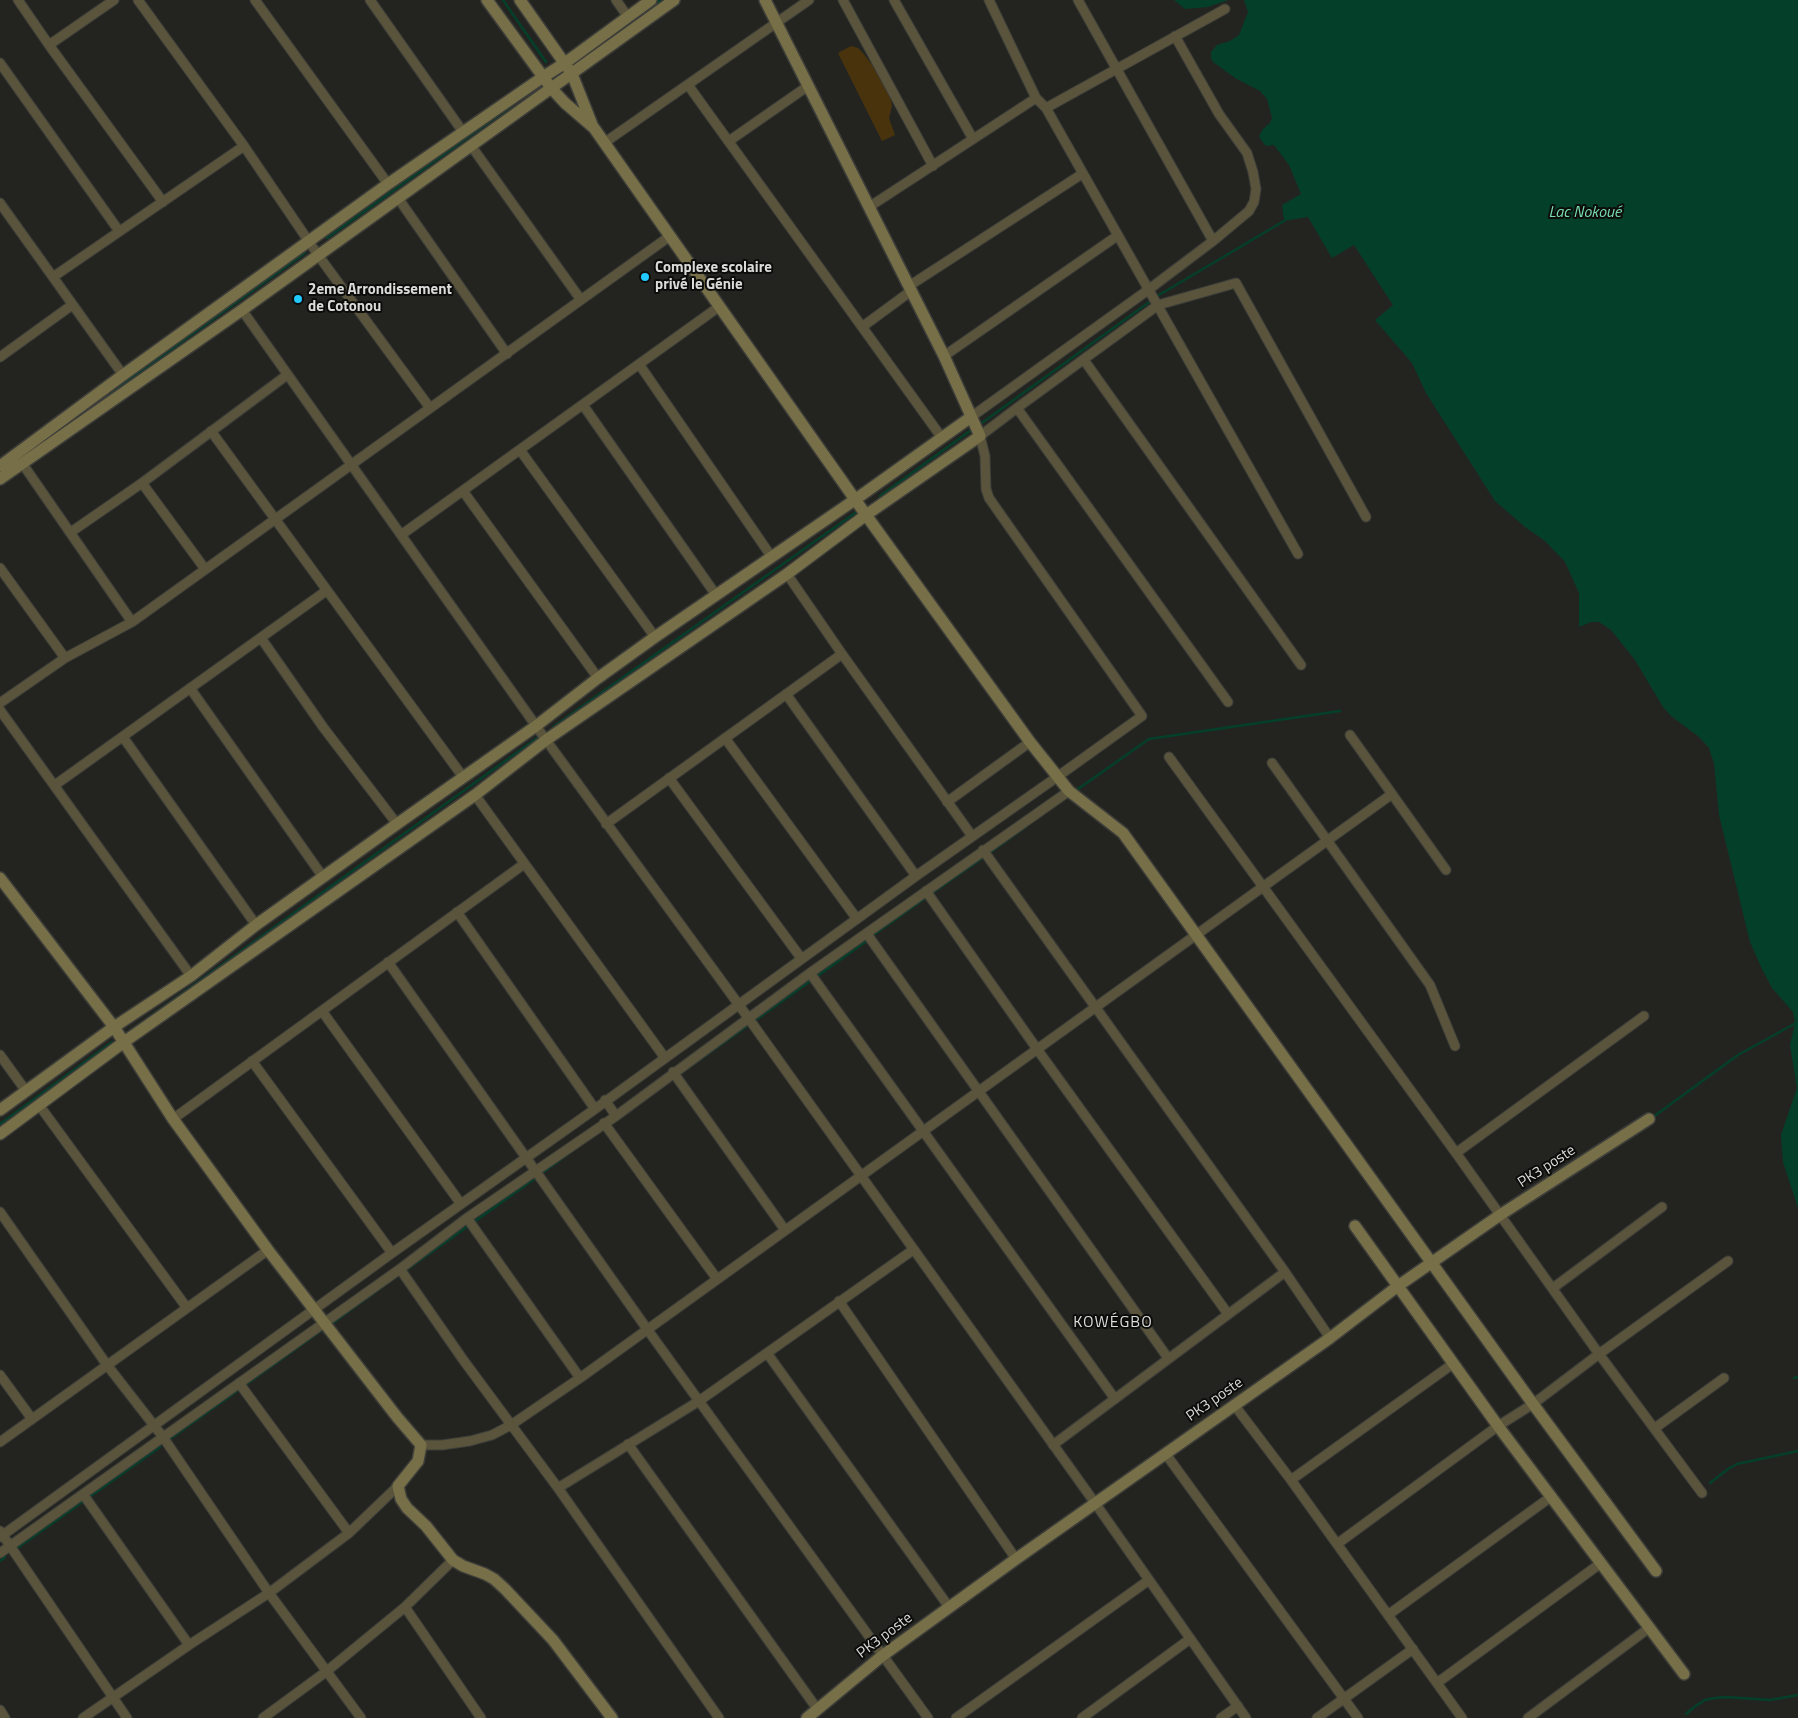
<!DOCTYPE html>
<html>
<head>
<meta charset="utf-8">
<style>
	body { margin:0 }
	canvas { display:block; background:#232420 }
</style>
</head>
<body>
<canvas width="1798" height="1718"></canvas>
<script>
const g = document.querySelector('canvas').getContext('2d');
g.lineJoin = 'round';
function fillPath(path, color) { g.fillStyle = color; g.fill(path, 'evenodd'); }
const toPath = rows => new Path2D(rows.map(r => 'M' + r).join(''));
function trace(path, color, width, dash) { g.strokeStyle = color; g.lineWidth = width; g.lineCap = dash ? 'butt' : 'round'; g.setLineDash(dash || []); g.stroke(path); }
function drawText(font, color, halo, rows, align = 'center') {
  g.font = font + ' "Titillium Web",sans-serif'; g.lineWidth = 4; g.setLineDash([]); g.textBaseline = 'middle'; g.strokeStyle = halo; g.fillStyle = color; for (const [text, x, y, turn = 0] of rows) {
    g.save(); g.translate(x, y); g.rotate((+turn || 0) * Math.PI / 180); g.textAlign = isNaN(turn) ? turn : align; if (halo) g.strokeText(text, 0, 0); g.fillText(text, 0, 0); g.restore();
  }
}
const green = toPath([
	[851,46,858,48,863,53,872,65,887,90,891,100,892,106,889,118,895,135,882,141,838,53]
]);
const water = toPath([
	[1174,0,1228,0,1208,7,1185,9],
	[1244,0,1798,0,1798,1208,1783,1162,1781,1135,1797,1088,1790,1045,1795,1023,1793,1012,1772,988,1762,969,1750,942,1719,815,1714,764,1709,748,1699,737,1671,716,1663,707,1635,660,1611,630,1599,622,1591,622,1579,627,1579,593,1565,562,1545,541,1525,527,1495,501,1426,393,1412,363,1375,320,1393,305,1354,245,1332,258,1308,217,1284,221,1282,205,1301,194,1289,165,1274,145,1266,146,1261,140,1259,136,1263,129,1270,123,1272,118,1267,99,1260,91,1235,78,1213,62,1211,58,1211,52,1217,45,1230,41,1239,35,1248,12]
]);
const stream = toPath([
	[503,0,546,62],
	[646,11,661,0],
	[327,238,513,105],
	[1159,295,1284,221],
	[979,425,1152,300],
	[38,445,305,253],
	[880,496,974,428],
	[553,727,855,513],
	[1078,789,1149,739,1340,711],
	[988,854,1027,826],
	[931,894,984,857],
	[872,936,927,897],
	[130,1031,537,738],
	[677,1076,868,940],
	[1653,1117,1738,1055,1796,1023],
	[0,1124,112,1042],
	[541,1174,579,1146],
	[405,1271,537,1177],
	[330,1325,400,1274],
	[1794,1378,1798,1377],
	[244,1386,325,1328],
	[170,1439,240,1389],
	[1710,1483,1728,1469,1737,1464,1798,1451],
	[16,1549,160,1447],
	[0,1561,5,1557],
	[1686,1714,1694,1707,1705,1700,1715,1698,1726,1697,1770,1700,1798,1695]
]);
const street = toPath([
	[18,0,49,45,163,202],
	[138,0,244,146,318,255,430,408],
	[255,0,388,184],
	[370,0,463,132],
	[616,0,628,17],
	[843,0,933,166],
	[894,0,973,139],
	[989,0,1036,98,1046,108,1298,554],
	[1078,0,1213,241],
	[49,45,114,0],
	[0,63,119,231],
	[688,85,942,438],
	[1046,108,1225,9],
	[729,141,808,86],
	[604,143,809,0],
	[472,147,581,300],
	[398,198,507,354],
	[0,203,123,375],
	[869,207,1036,98],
	[53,277,244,146],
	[909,286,1082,174],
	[242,310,546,740,739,1005,1095,1503,1246,1718],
	[862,327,911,291],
	[944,356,1117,236],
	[0,357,72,305],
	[1084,360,1301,665],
	[639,364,771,556],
	[583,405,716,595],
	[1017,408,1228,702],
	[971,417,1148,290,1213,241,1249,211,1254,202,1256,189,1253,172,1247,153,1219,114,1175,36],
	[211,431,463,777],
	[520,450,655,637],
	[22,463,132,622],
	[142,483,205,569],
	[463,491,598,678],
	[71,532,142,483,287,375],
	[401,535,720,306],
	[0,568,65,658],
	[787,574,842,654,972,836],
	[261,638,323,727,397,824],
	[190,688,323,877],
	[786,694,916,876],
	[0,703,65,658,132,622,670,236],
	[0,710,191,976],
	[1350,735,1446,870],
	[123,737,256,925],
	[725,738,857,919],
	[1169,757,1456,1153,1599,1354,1702,1493],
	[1272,763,1430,985,1455,1046],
	[669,778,801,958],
	[55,785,326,591],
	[475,795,665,1058],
	[947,802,1030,742],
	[606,824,842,654],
	[983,850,1285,1272,1330,1338],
	[926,891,1037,1049,1228,1314],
	[457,912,595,1109],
	[867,934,1168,1358],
	[388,962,647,1329,928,1718],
	[810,973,1115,1399],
	[322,1011,461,1204],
	[0,1055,26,1091],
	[252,1061,392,1253],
	[673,1072,785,1230],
	[605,1100,616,1116],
	[39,1105,187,1308],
	[173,1119,524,864],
	[604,1123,717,1279],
	[1456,1153,1644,1016],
	[0,1212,107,1365,163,1437,269,1593,361,1718],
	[467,1218,580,1378],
	[400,1269,464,1361,558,1488,719,1718],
	[1553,1288,1662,1207],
	[839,1301,1016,1559],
	[767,1353,949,1607],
	[0,1375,32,1419],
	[239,1383,349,1533],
	[1235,1406,1291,1480,1462,1718],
	[1655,1428,1724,1378],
	[0,1442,268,1250],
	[628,1444,818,1710],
	[421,1445,442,1445,470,1441,492,1435,511,1425,580,1378,1392,794],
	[1053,1445,1285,1272],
	[1165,1453,1358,1718],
	[1291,1480,1454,1363],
	[558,1488,699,1401,913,1250],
	[83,1494,189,1645],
	[0,1531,127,1718],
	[0,1537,392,1253,595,1109,916,876,1057,777,1142,716,989,498,986,489,985,456,980,436,1017,408,1158,305,1236,283,1366,517],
	[1337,1544,1498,1426,1533,1404,1599,1354,1728,1261],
	[0,1553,400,1269,467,1218,616,1116,810,973,1069,791],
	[405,1607,481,1718],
	[1388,1615,1552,1496],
	[1437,1683,1601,1563],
	[0,1710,5,1718],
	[83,1718,189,1645,269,1593,349,1533,398,1486],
	[263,1718,327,1671,405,1607,453,1560],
	[956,1718,1149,1580],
	[1082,1718,1190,1639],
	[1221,1718,1238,1706],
	[1317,1718,1413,1649],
	[1528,1718,1649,1628]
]);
const secondary = toPath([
	[487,0,552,89,565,103,594,128,866,515,1030,742,1069,791,1123,833,1533,1404,1656,1571],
	[520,0,572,74,593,127],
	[0,466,123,375,388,184,543,77,565,63,651,0],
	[0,479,242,310,674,0],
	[0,878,114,1027,173,1119,268,1250,397,1417,421,1445,418,1461,398,1486,401,1499,407,1508,426,1526,453,1560,463,1566,485,1574,494,1579,505,1589,553,1640,612,1718],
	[0,1110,114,1027,191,976,256,925,397,824,536,726,598,678,655,637,856,499,971,417],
	[0,1134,124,1042,475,795,546,740,787,574,866,515,980,436,944,356,765,0],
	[1355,1226,1498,1426,1684,1674],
	[807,1718,882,1656,1016,1559,1330,1338,1398,1286,1500,1215,1649,1119]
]);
const markers = [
	[645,277,5,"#22c9fe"],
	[298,299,5,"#22c9fe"]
];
const poiNames = [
	["Complexe scolaire",655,268],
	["privé le Génie",655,285],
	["2eme Arrondissement",308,290],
	["de Cotonou",308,307]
];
const streetNames = [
	["PK3 poste",1547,1167,-33],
	["PK3 poste",1215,1400,-35],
	["PK3 poste",885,1636,-37]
];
const waterNames = [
	["Lac Nokoué",1585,213]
];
const neighbourhoodNames = [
	["KOWÉGBO",1113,1323]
];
fillPath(green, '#49330c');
fillPath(water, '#043f2a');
trace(stream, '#043f2a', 2.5);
trace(street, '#3d3e3a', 11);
trace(secondary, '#3d3e3a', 14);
trace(street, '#59543b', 9);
trace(secondary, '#776f47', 11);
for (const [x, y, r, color] of markers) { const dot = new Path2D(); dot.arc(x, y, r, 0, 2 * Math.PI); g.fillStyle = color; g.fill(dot); trace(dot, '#0c0d0b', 2); }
drawText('bold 15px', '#dbdcd9', '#0c0d0b', poiNames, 'left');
drawText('15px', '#dbdcd9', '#0c0d0b', streetNames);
drawText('italic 16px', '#79ddaf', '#0c0d0b', waterNames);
g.letterSpacing = '1px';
drawText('16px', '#dbdcd9', '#0c0d0b', neighbourhoodNames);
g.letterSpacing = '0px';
</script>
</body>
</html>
